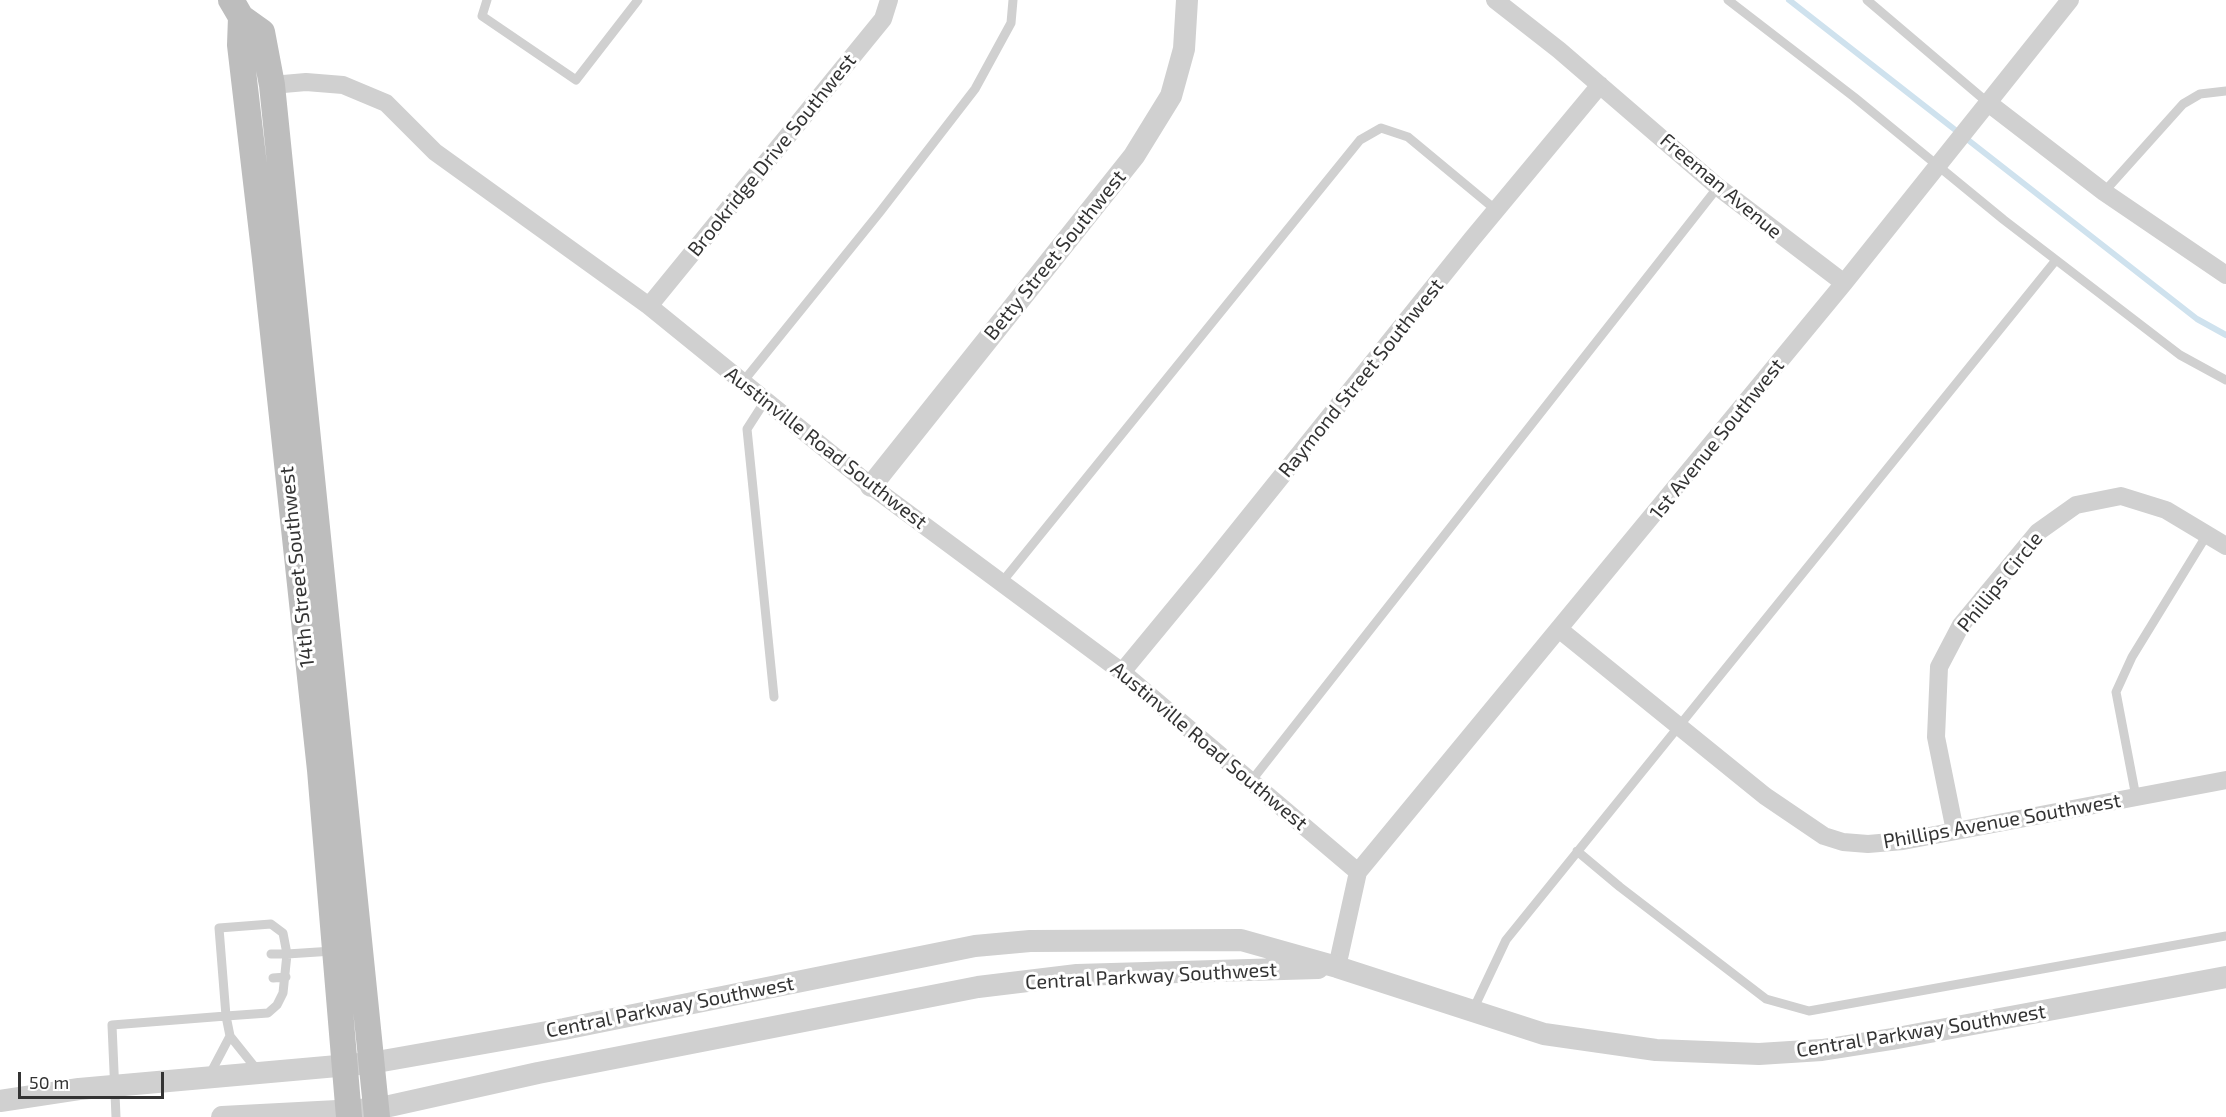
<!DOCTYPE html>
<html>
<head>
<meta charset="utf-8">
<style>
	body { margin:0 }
	#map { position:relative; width:2226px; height:1117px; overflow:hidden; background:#fff; font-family:"Exo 2",sans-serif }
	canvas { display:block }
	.scale { position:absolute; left:18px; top:1072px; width:146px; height:27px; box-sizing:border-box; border:3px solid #333; border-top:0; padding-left:8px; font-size:18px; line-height:21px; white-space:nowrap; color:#333; -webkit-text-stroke:4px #fff; paint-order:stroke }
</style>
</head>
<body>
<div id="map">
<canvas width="2226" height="1117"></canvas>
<div class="scale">50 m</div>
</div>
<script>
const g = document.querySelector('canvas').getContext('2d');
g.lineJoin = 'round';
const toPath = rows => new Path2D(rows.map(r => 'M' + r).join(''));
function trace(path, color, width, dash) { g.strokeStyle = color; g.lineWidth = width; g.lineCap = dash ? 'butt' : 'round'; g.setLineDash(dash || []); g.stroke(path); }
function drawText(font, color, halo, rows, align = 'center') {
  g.font = font + ' "Exo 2",sans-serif'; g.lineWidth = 6; g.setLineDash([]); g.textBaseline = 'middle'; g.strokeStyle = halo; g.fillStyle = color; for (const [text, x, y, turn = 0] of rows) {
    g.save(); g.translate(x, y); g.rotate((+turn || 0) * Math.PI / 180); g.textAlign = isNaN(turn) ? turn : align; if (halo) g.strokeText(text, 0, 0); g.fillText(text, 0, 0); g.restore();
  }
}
const stream = toPath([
	[1789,0,2197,319,2226,335]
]);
const service = toPath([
	[487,0,482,16,576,80,638,0],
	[1728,0,1854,97,2004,220,2180,355,2226,380],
	[1867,0,1987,102],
	[2104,192,2183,104,2200,94,2226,91],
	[742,383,880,212,975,89,1011,23,1013,0],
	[765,401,747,429,774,697],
	[1002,582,1360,140,1381,128,1408,137,1496,210],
	[1252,780,1718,187],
	[2136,797,2116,692,2132,657,2208,533],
	[1577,851,1620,887,1766,999,1809,1011,2226,936],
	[273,978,286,977],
	[1472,1012,1506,940,2056,260],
	[230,1036,226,1016,268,1013,277,1005,283,993,287,954,271,954],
	[210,1074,230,1036,258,1071],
	[116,1117,112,1025,226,1016,219,928,271,924,283,933,287,954,333,951]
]);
const minor = toPath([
	[1495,0,1559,50,1718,187,1844,283],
	[272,85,306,82,343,85,386,103,435,152,649,306,871,486,1122,672,1358,872],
	[1987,102,2104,192,2226,275],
	[649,306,883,19,889,0],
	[1560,630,1765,796,1824,836,1843,842,1868,844,1903,841,2226,780],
	[1122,672,1207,569,1472,239,1600,85],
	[1955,831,1936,737,1939,667,1961,625,2038,532,2076,505,2121,496,2166,510,2226,546],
	[1337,967,1358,872,1844,283,2070,0]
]);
const tertiary = toPath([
	[871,486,1134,156,1171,96,1184,49,1187,0],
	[0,1101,79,1089,371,1063,564,1029,975,946,1030,941,1241,940,1337,967,1544,1034,1656,1050,1759,1054,1822,1050,1892,1039,2226,977],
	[222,1117,376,1109,538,1073,978,987,1077,975,1318,968]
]);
const secondary = toPath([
	[231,0,241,17,262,32,272,85,377,1117],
	[241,17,240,45,265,259,320,770,349,1117]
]);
const streetNames = [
	["Brookridge Drive Southwest",772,155,-51],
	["Freeman Avenue",1721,186,40],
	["Betty Street Southwest",1055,255,-51],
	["Raymond Street Southwest",1361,378,-51],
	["1st Avenue Southwest",1717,439,-51],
	["Austinville Road Southwest",826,448,38],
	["14th Street Southwest",297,567,-96],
	["Phillips Circle",2000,582,-51],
	["Austinville Road Southwest",1209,746,40],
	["Phillips Avenue Southwest",2002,821,-10],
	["Central Parkway Southwest",1151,976,-3],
	["Central Parkway Southwest",670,1007,-11],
	["Central Parkway Southwest",1921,1031,-9]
];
trace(stream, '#cfe2ee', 6);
trace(service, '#d0d0d0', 9);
trace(minor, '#d0d0d0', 18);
trace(tertiary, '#d0d0d0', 22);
trace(secondary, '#bdbdbd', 26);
drawText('20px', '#333', '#fff', streetNames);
</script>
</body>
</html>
